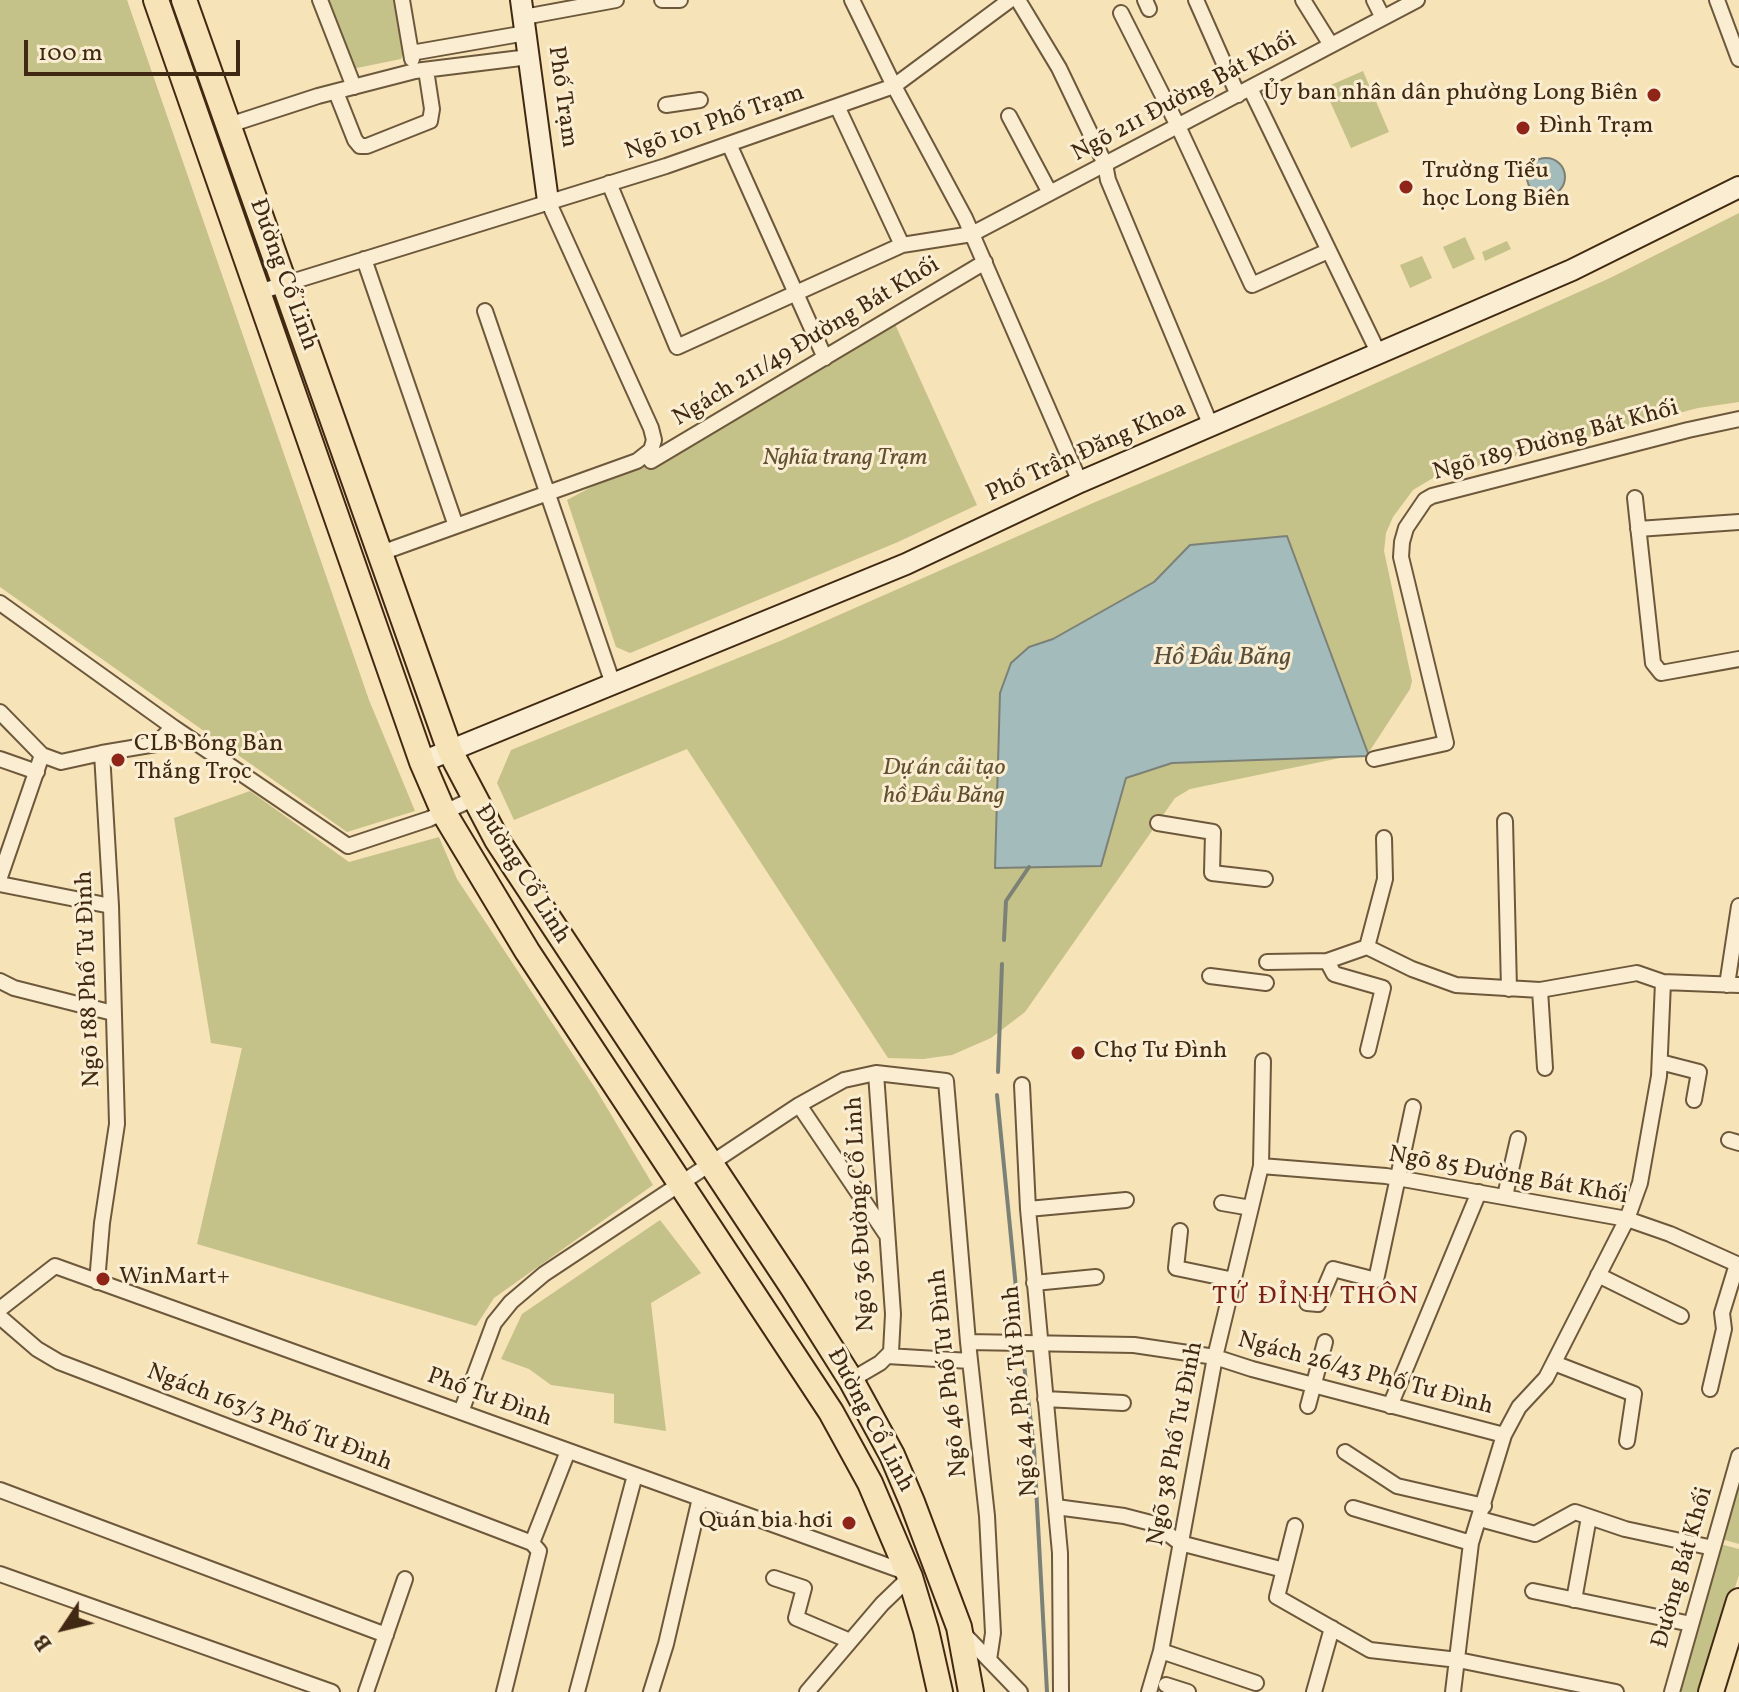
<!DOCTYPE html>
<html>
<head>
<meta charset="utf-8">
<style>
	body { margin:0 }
	#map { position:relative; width:1739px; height:1692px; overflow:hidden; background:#f7e3b8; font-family:Vollkorn,serif }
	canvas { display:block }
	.north { position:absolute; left:24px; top:1588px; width:80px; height:80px; -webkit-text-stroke:6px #faedd1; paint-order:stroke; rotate:235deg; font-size:22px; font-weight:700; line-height:32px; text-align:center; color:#402912 }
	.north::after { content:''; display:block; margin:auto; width:28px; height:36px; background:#402912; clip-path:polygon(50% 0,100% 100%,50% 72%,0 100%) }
	.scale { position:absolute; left:24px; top:40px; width:216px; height:36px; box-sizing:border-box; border:4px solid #402912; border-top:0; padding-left:10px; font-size:24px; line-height:28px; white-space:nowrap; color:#402912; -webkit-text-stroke:6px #faedd1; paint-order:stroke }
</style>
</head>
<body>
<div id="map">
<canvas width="1739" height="1692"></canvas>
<div class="north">B</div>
<div class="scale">100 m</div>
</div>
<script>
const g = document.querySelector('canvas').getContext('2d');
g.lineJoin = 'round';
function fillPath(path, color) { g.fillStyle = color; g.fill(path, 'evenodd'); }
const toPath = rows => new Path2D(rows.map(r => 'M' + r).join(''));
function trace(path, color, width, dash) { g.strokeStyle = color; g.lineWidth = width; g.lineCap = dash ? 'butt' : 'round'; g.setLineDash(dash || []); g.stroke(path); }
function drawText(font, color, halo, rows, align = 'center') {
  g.font = font + ' Vollkorn,serif'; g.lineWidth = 6; g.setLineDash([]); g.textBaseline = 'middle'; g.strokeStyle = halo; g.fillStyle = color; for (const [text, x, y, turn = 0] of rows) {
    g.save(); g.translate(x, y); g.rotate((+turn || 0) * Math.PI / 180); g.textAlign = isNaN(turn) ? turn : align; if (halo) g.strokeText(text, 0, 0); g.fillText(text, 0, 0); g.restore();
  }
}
const green = toPath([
	[0,0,127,0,369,700,415,811,347,832,0,587],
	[325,0,397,0,405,49,401,59,352,69],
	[1363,71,1389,132,1351,148,1324,88],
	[1739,213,1739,402,1698,408,1433,478,1413,490,1393,517,1386,533,1384,551,1412,681,1410,689,1369,752,1190,789,1175,798,1025,1012,991,1038,952,1055,923,1059,888,1058,687,749,514,820,497,783,511,750,780,641,1093,503,1325,406,1610,278],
	[1465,237,1475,259,1453,269,1443,247],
	[1507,241,1511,249,1485,261,1482,252],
	[1422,256,1432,278,1410,288,1400,265],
	[895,324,977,505,898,542,630,653,616,647,567,500],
	[250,791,349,862,439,837,457,879,597,1091,653,1185,494,1298,476,1326,197,1244,242,1048,211,1043,174,818],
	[660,1220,701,1273,651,1303,666,1431,614,1423,614,1394,551,1385,529,1369,501,1359,522,1314],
	[1739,1470,1739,1544,1721,1539],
	[1720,1544,1739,1549,1739,1575,1701,1692,1677,1692]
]);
const water = toPath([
	'1527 177a19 19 0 1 1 38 0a19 19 0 1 1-38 0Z',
	[1287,536,1369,756,1172,763,1126,778,1101,866,995,868,1000,693,1011,663,1029,647,1053,639,1154,582,1190,545,1287,536]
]);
const stream = toPath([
	[1004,940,1006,901,1029,867],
	[998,1072,1002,964],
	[997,1095,1021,1339],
	[1022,1347,1034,1449,1047,1692]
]);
const street = toPath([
	[320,0,354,87],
	[402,0,412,59],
	[662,0,680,0],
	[852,0,894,86,965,218,1080,482],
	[1018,0,1059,68,1105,164,1108,180,1211,426],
	[1145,0,1149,9],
	[1196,0,1238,95],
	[1303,0,1331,45],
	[1374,0,1383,18],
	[1717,0,1739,59],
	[1121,13,1178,126,1252,285,1328,251],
	[524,17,616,0],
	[411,53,526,33],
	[1250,88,1379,354],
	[336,92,355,140,360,146,367,146,430,121,432,109,426,70],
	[666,105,700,100],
	[837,106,902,245],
	[1009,116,1050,193],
	[229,125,318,96,415,71,529,57],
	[729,144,825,358],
	[609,183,677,347,902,245,972,234,1417,0],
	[364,259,456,526],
	[259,292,666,166,894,86,1010,0],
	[485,311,613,684],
	[651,461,985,262],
	[1635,498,1653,663,1661,673,1739,659],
	[1638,529,1739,522],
	[381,553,637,461,651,450,654,440,651,428,548,201],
	[0,603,173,727,348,846,429,819,473,799],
	[0,712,42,755,61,762,102,753],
	[0,759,37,772],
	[1374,759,1446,743,1401,557,1402,542,1406,528,1425,500,1432,496,1688,430,1739,419],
	[1505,821,1509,989],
	[1158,823,1213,832,1212,873,1265,879],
	[0,877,42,755],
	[0,884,111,906],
	[1367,947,1385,879,1384,838],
	[1327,961,1334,974,1383,988,1368,1050],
	[1267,962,1327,961,1367,947,1412,969,1456,985,1540,990,1637,973,1663,982,1739,985],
	[1210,976,1266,983],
	[0,981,14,988,113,1013],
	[1727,985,1739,906],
	[1540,990,1545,1068],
	[1660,1062,1699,1072,1694,1100],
	[1022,1085,1028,1209,1060,1553,1061,1692],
	[799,1105,886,1234],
	[1729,1140,1739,1143],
	[1261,1166,1386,1176,1627,1219,1670,1234,1739,1265],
	[1505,1196,1518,1139],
	[1222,1203,1251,1208],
	[1028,1209,1126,1200],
	[1180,1231,1176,1268,1234,1280],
	[1598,1275,1681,1316],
	[97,1282,102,1223,117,1124,111,906,102,753,156,744,173,727],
	[1034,1283,1096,1277],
	[1307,1303,1318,1304,1333,1269,1376,1280,1413,1107],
	[0,1309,55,1266,908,1573],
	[0,1317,37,1349,59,1362,532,1543],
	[968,1342,1134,1345,1215,1357,1252,1369,1504,1435],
	[887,1356,970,1361],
	[1554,1363,1634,1394,1627,1441],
	[851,1380,880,1363,891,1352,893,1314,876,1073],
	[1710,1389,1724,1329,1722,1313,1737,1264],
	[1045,1399,1123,1403],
	[1308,1406,1325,1342],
	[1390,1406,1479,1192],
	[461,1412,494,1323,511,1302,544,1274,799,1105,844,1080,876,1073,946,1081,968,1342,987,1516,993,1633,989,1660],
	[1345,1452,1397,1486,1484,1506],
	[0,1490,386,1635],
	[1056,1507,1124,1516,1155,1524,1180,1543,1284,1570],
	[1353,1508,1471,1543],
	[1480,1519,1535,1534,1575,1512,1625,1529,1713,1548],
	[1295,1526,1277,1597,1370,1650,1458,1660,1616,1692],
	[532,1543,568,1451],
	[0,1574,332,1692],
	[774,1578,804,1588,796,1618,850,1641],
	[1533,1591,1691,1624],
	[1574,1600,1589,1517],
	[962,1632,1020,1692],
	[1161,1651,1256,1683],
	[1166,1685,1188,1692],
	[366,1692,405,1579],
	[504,1692,539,1551,532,1543],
	[577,1692,635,1475],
	[651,1692,666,1644,700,1498],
	[807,1692,882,1604,910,1577],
	[1149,1692,1161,1651,1215,1357,1261,1166,1263,1061],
	[1314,1692,1332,1628],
	[1453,1692,1471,1543,1504,1435,1519,1407,1546,1378,1627,1219,1640,1183,1659,1076,1663,982],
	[1672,1692,1739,1456]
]);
const secondary = toPath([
	[521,0,548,201],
	[422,762,906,564,1080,482,1572,270,1739,187]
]);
const primary = toPath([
	[156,0,422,762,444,813,527,951,831,1412,870,1483,910,1577,926,1630,940,1692],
	[184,0,450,751,497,840,793,1288,851,1380,892,1455,912,1502,959,1627,971,1692],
	[1711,1692,1739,1601]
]);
const markers = [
	[1654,95,8,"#8f2418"],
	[1523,128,8,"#8f2418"],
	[1406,187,8,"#8f2418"],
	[118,760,8,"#8f2418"],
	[1078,1053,8,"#8f2418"],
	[103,1279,8,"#8f2418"],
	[849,1523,8,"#8f2418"]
];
const poiNames = [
	["Ủy ban nhân dân phường Long Biên",1638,95,"right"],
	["Đình Trạm",1539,128],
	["Trường Tiểu",1422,173],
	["học Long Biên",1422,201],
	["CLB Bóng Bàn",134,746],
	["Thắng Trọc",134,774],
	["Chợ Tư Đình",1094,1053],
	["WinMart+",119,1279],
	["Quán bia hơi",833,1523,"right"]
];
const streetNames = [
	["Phố Trạm",561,97,82],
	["Ngõ 211 Đường Bát Khối",1185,98,-28],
	["Ngõ 101 Phố Trạm",715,124,-19],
	["Đường Cổ Linh",282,275,70],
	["Ngách 211/49 Đường Bát Khối",807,343,-31],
	["Ngõ 189 Đường Bát Khối",1556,442,-15],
	["Phố Trần Đăng Khoa",1087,453,-24],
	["Đường Cổ Linh",521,875,58],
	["Ngõ 188 Phố Tư Đình",90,979,-92],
	["Ngõ 85 Đường Bát Khối",1508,1177,10],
	["Ngõ 36 Đường Cổ Linh",862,1214,-93],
	["Ngõ 46 Phố Tư Đình",950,1373,-96],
	["Ngách 26/43 Phố Tư Đình",1365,1375,15],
	["Ngõ 44 Phố Tư Đình",1022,1391,-95],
	["Phố Tư Đình",489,1399,20],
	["Ngách 163/3 Phố Tư Đình",269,1419,21],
	["Đường Cổ Linh",869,1421,62],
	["Ngõ 38 Phố Tư Đình",1177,1444,-79],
	["Đường Bát Khối",1684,1568,-74]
];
const parkNames = [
	["Nghĩa trang Trạm",845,460],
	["Dự án cải tạo",944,770],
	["hồ Đầu Băng",944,798]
];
const waterNames = [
	["Hồ Đầu Băng",1222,659]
];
const neighbourhoodNames = [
	["TỨ ĐỈNH THÔN",1316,1298]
];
fillPath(green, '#c4c189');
fillPath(water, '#a4bbbb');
trace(water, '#7c8177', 2);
trace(stream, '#7c8177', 4);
trace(street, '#6e583c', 18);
trace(secondary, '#402912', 24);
trace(primary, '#402912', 28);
trace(street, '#faedd1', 14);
trace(secondary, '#faedd1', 20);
trace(primary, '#f7e3b8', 24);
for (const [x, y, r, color] of markers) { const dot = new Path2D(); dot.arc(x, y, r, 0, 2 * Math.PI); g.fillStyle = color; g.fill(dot); trace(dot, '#faedd1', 3); }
drawText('24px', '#402912', '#faedd1', poiNames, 'left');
drawText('24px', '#402912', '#faedd1', streetNames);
drawText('italic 24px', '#614f30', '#faedd1', parkNames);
drawText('italic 26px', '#594e3c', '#faedd1', waterNames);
g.letterSpacing = '2px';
drawText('26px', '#7a1f14', '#faedd1', neighbourhoodNames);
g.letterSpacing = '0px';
</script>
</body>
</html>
